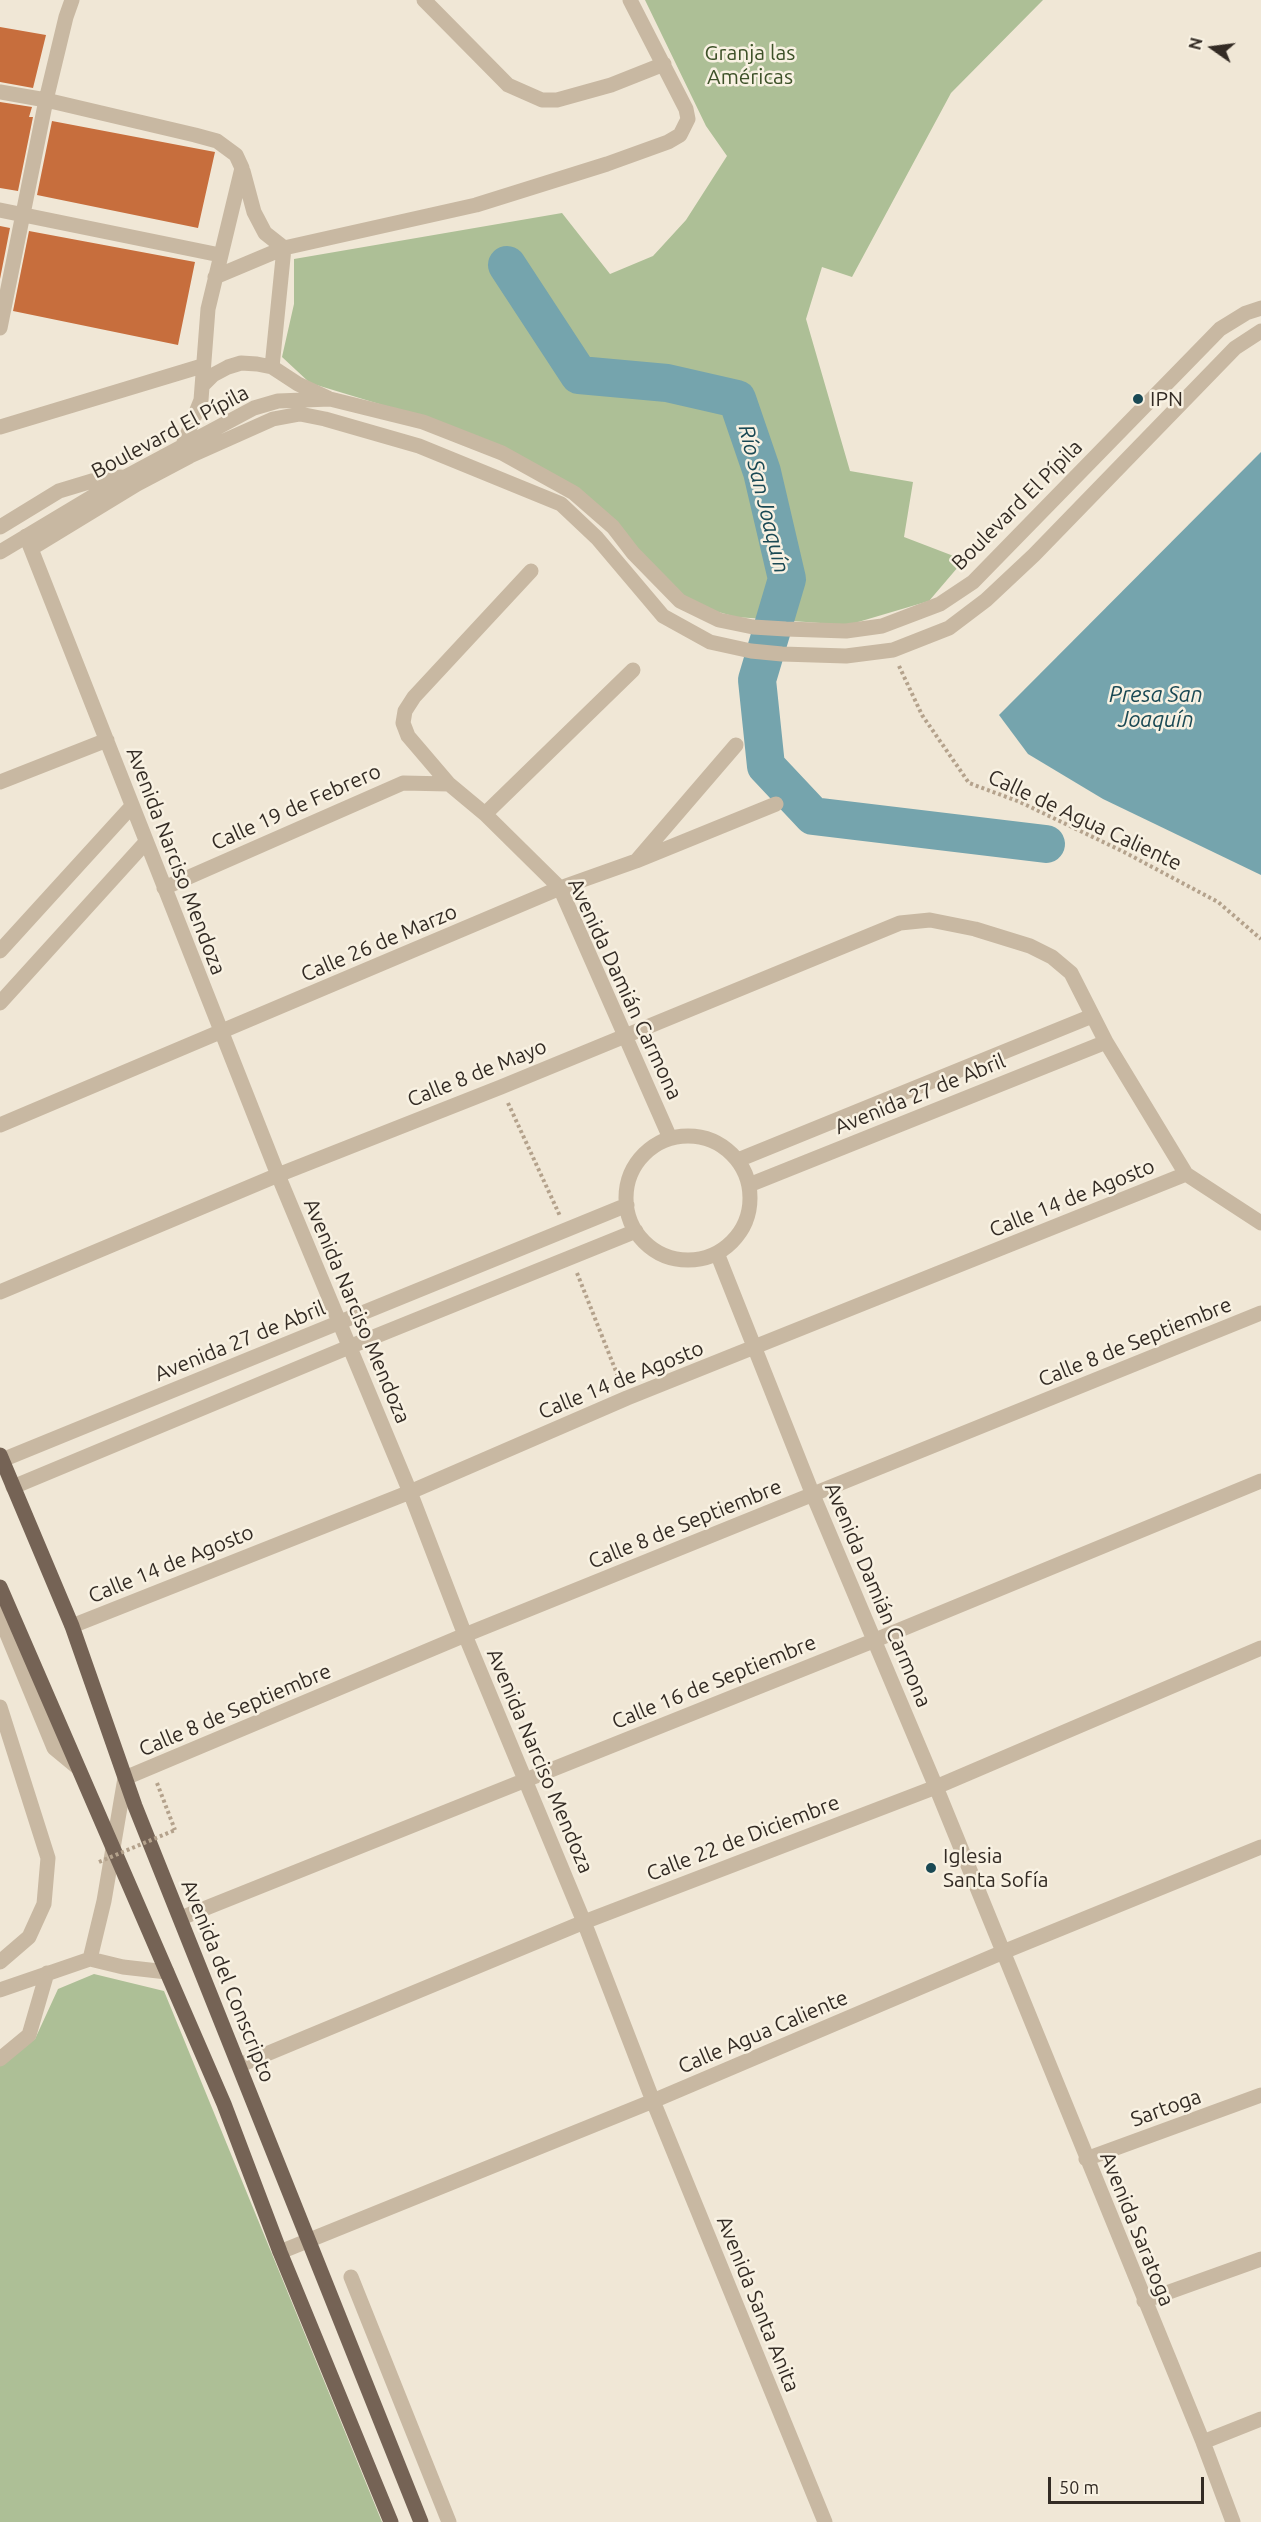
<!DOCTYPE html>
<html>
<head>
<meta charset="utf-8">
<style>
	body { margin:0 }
	#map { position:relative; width:1261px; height:2522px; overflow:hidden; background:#f0e7d6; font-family:Ubuntu,sans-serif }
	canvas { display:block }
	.north { position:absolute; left:1183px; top:18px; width:60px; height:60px; -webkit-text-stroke:4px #f8f1e2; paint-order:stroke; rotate:284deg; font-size:16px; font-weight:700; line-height:24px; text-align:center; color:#332b24 }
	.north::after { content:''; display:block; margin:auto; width:21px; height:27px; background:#332b24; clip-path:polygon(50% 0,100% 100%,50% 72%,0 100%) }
	.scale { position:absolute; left:1048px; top:2477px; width:156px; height:27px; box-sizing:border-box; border:3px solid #332b24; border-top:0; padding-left:8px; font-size:18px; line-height:21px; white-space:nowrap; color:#332b24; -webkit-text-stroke:4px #f8f1e2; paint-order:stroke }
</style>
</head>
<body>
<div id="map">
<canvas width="1261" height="2522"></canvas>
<div class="north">N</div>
<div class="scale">50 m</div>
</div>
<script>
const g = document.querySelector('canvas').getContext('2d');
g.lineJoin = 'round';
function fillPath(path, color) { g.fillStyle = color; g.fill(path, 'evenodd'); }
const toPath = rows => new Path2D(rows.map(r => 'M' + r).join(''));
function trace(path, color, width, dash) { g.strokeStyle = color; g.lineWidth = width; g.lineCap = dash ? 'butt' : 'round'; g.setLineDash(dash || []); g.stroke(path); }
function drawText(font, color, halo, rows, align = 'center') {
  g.font = font + ' Ubuntu,sans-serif'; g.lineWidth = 5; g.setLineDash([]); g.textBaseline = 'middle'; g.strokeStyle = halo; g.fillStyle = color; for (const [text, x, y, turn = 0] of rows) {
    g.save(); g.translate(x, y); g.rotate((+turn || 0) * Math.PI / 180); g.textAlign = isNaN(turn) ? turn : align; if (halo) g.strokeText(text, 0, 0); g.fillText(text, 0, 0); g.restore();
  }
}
const green = toPath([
	[645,0,1043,0,951,93,852,277,822,267,806,319,850,471,913,482,904,537,964,560,929,601,848,625,736,617,701,607,674,589,590,498,432,420,310,383,282,357,294,304,294,259,562,213,610,274,653,256,686,220,727,156,706,126],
	[94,1974,164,1991,382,2522,0,2522,0,2064,35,2039,58,1989]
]);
const water = toPath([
	[1261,452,1261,875,1103,799,1028,754,999,715]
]);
const river = toPath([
	[507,265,579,375,667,383,737,399,762,472,787,579,757,680,766,766,813,816,1046,844]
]);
const building = toPath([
	[0,27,46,35,33,88,0,82],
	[0,102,32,107,29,117,33,117,18,191,0,188],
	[52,121,215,152,198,228,37,195],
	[0,226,10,228,0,279],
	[29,231,195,262,178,345,13,311]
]);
const path = toPath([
	[899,666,922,715,969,783,1020,802,1124,852,1218,902,1261,939],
	[508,1103,560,1216],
	[577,1273,621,1384],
	[157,1783,175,1830]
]);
const minor = toPath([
	[424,0,508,85,542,100,557,100,611,85,664,64],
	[0,92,46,100,195,135,217,141,236,155,242,168,208,309,201,400,183,445,185,448],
	[243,171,254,212,265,233,284,248,272,367],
	[0,210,220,255],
	[215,277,284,248,476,205,607,164,668,142,680,135,688,119,686,109,630,0],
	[0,328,46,100,66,17,72,0],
	[203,385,213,375,228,367,241,363,257,364,272,367,298,384,328,398],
	[0,427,202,366],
	[0,527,59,491,92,481,121,477],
	[26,536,278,1175,410,1492,465,1635,584,1922,653,2101,825,2522],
	[32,548,137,484,190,456,273,419,300,414,325,419,419,446,561,504,597,538,663,616,710,642,751,651,782,654,846,656,893,650,949,628,986,600,1034,555,1235,348,1261,331],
	[0,552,127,476,254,408,278,401,330,399,423,422,502,453,574,493,613,527,633,553,680,601,719,620,753,627,786,629,846,631,882,626,940,604,973,582,1220,329,1246,313,1261,308],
	[531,571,414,697,405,711,403,723,408,736,449,784,485,814,560,888,670,1138],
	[0,782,107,740],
	[485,814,633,670],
	[638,859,736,745],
	[164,888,403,783,449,784],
	[0,951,132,806],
	[0,1003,146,842],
	[0,1125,560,888,636,861,776,804],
	'626 1198a62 62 0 1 1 124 0a62 62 0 1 1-124 0Z',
	[738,1160,1092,1016],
	[749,1185,1106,1042],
	[717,1253,813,1495,936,1787,1203,2442,1233,2522],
	[0,1292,278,1175,501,1087,900,923,930,920,975,929,1030,946,1052,957,1071,973,1106,1042,1186,1174,1261,1223],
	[2,1460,627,1205],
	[13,1487,349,1347,636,1231],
	[0,1607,0,1617,54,1748,77,1767],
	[72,1626,410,1492,627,1398,1186,1174],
	[0,1707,48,1858,44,1904,29,1937,0,1962],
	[181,1918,873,1641,1261,1481],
	[90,1959,104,1901,125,1778,465,1635,1261,1313],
	[0,1990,90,1959,123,1967,167,1972],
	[0,2059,29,2035,47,1973],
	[240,2065,584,1922,936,1787,1261,1648],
	[1086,2159,1261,2095],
	[280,2252,653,2101,1008,1950,1261,1847],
	[351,2277,449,2522],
	[1144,2301,1261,2259],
	[1203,2442,1261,2419]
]);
const major = toPath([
	[0,1455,72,1626,135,1806,421,2522],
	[0,1587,224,2104,280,2252,391,2522]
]);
const pathBridge = toPath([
	[99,1862,175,1830]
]);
const markers = [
	[1138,399,6,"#1a4954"],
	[931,1868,6,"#1a4954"]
];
const parkNames = [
	["Granja las",750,53],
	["Américas",750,77]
];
const poiNames = [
	["IPN",1150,399],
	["Iglesia",943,1856],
	["Santa Sofía",943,1880]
];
const streetNames = [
	["Boulevard El Pípila",170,432,-28],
	["Boulevard El Pípila",1017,505,-45],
	["Calle 19 de Febrero",296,807,-24],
	["Calle de Agua Caliente",1085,820,25],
	["Avenida Narciso Mendoza",176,861,69],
	["Calle 26 de Marzo",379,943,-23],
	["Avenida Damián Carmona",625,989,65],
	["Calle 8 de Mayo",477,1073,-22],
	["Avenida 27 de Abril",920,1094,-22],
	["Calle 14 de Agosto",1072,1198,-22],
	["Avenida Narciso Mendoza",357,1311,67],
	["Avenida 27 de Abril",240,1341,-22],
	["Calle 8 de Septiembre",1135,1342,-22],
	["Calle 14 de Agosto",621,1380,-22],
	["Calle 8 de Septiembre",685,1524,-22],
	["Calle 14 de Agosto",171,1564,-22],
	["Avenida Damián Carmona",878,1595,67],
	["Calle 16 de Septiembre",714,1682,-22],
	["Calle 8 de Septiembre",235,1710,-23],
	["Avenida Narciso Mendoza",540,1761,67],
	["Calle 22 de Diciembre",743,1838,-21],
	["Avenida del Conscripto",228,1981,68],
	["Calle Agua Caliente",763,2032,-23],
	["Sartoga",1166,2108,-20],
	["Avenida Saratoga",1137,2229,68],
	["Avenida Santa Anita",758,2304,68]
];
const waterNames = [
	["Río San Joaquín",764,499,76],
	["Presa San",1156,695],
	["Joaquín",1156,720]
];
fillPath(green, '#adbf96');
fillPath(water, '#75a4ad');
trace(river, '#75a4ad', 38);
fillPath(building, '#c76e3d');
trace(path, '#b4a28c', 4, [3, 3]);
trace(minor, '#c8b8a2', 15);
trace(major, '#756355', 15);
trace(pathBridge, '#b4a28c', 4, [3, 3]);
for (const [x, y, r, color] of markers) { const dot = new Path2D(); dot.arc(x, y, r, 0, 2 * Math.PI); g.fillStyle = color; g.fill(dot); trace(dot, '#f8f1e2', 2); }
drawText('21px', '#3d5128', '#f8f1e2', parkNames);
drawText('21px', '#332b24', '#f8f1e2', poiNames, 'left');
drawText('21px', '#332b24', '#f8f1e2', streetNames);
drawText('italic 22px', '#1a4954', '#f8f1e2', waterNames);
</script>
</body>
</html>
